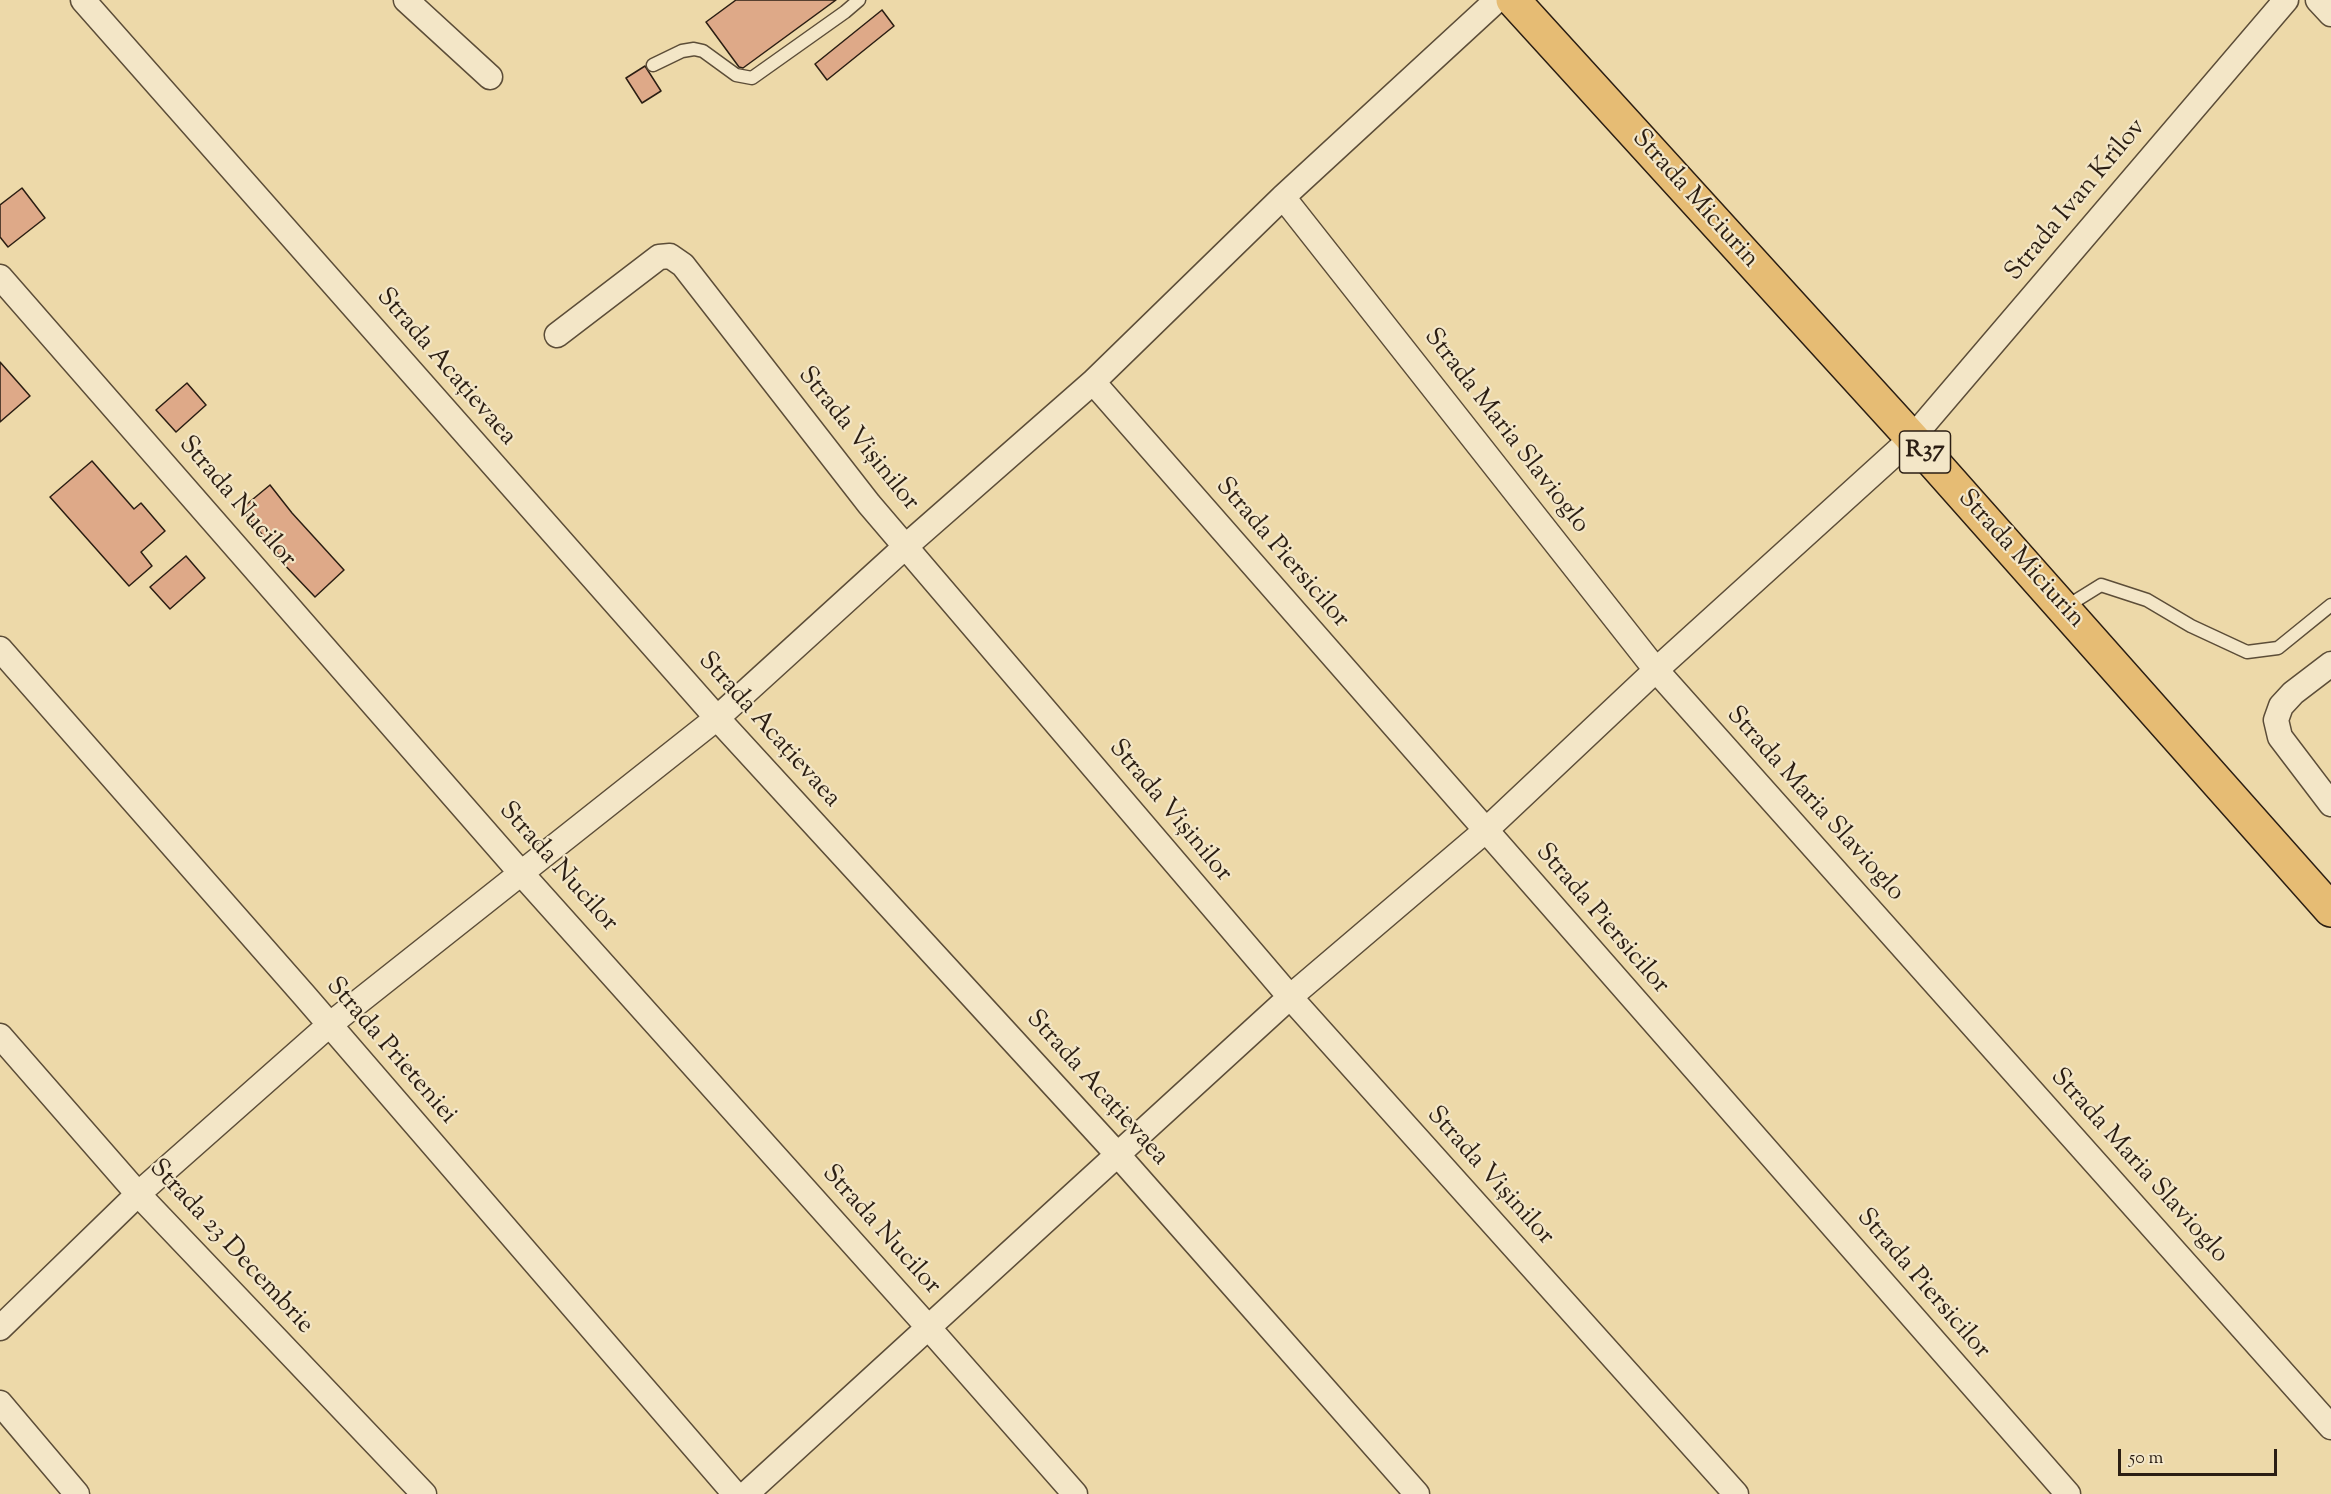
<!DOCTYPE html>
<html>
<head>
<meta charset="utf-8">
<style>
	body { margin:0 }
	#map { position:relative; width:2331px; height:1494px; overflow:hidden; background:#edd9a9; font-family:"Sorts Mill Goudy",serif }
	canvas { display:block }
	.scale { position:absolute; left:2118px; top:1449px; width:159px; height:27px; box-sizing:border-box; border:3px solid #2b1e13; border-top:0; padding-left:8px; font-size:18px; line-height:21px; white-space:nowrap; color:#2b1e13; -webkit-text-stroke:4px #f3e6c7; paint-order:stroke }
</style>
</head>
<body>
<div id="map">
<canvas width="2331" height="1494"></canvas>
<div class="scale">50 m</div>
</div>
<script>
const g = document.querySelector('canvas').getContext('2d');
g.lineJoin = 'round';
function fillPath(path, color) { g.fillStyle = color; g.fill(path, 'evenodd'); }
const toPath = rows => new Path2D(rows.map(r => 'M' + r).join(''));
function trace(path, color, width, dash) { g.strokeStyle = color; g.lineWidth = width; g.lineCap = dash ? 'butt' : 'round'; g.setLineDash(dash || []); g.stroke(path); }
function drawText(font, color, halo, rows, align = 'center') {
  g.font = font + ' "Sorts Mill Goudy",serif'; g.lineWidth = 4.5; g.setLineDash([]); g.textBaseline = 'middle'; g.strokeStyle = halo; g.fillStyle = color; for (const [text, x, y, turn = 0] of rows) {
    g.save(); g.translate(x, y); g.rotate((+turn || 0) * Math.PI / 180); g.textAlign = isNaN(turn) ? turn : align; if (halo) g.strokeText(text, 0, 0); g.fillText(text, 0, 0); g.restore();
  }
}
const building = toPath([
	[736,0,836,0,743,68,739,67,706,22,736,0],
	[882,10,894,26,827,80,815,64,882,10],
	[645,66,661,91,642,103,626,78,645,66],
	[22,188,45,218,8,247,0,237,0,205,22,188],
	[0,362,30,396,0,422,0,362],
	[187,383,206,405,176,432,156,410,187,383],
	[92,461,134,509,141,503,165,531,141,552,152,566,129,586,50,497,92,461],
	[270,485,292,513,344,570,315,597,278,558,280,556,241,509,270,485],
	[186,556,205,578,170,609,150,587,186,556]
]);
const service = toPath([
	[653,65,682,51,694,49,703,51,736,75,752,78,845,12,859,0],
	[2064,608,2101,585,2147,600,2191,626,2247,652,2278,648,2331,605]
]);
const minor = toPath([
	[83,0,717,718,1118,1155,1417,1494],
	[406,0,490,77],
	[2318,0,2331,14],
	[1283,197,1656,670,2331,1427],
	[0,277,521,873,928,1327,1075,1494],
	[557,335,659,257,670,256,683,265,869,504,1290,997,1736,1494],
	[1093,382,2068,1494],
	[0,649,304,995,735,1494],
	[2331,664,2293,693,2281,706,2276,720,2280,737,2331,804],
	[0,1036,138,1194,424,1494],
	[0,1328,138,1194,328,1026,717,718,906,546,1093,382,1283,197,1497,0],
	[0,1403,77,1494],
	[746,1494,1290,997,1485,831,1656,670,1912,438,2286,0]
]);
const primary = toPath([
	[1513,0,1912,438,2331,910]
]);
const shields = [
	[1925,452,51]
];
const shieldNames = [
	["R37",1925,452]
];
const streetNames = [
	["Strada Miciurin",1694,200,48],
	["Strada Ivan Krîlov",2077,201,-50],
	["Strada Acațievaea",445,368,49],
	["Strada Maria Slavioglo",1505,432,52],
	["Strada Vișinilor",857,440,51],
	["Strada Nucilor",236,503,49],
	["Strada Piersicilor",1281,554,49],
	["Strada Miciurin",2020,560,48],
	["Strada Acațievaea",768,731,48],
	["Strada Maria Slavioglo",1814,805,48],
	["Strada Vișinilor",1169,812,50],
	["Strada Nucilor",557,868,48],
	["Strada Piersicilor",1601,920,49],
	["Strada Prieteniei",390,1052,49],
	["Strada Acațievaea",1096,1089,48],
	["Strada Maria Slavioglo",2138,1167,48],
	["Strada Vișinilor",1489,1177,48],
	["Strada Nucilor",880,1231,48],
	["Strada 23 Decembrie",230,1248,47],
	["Strada Piersicilor",1922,1285,49]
];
fillPath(building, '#dea988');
trace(building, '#2b1e13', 1.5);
trace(service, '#5c4d38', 15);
trace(minor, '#5c4d38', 27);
trace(primary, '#2b1e13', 36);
trace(service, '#f3e6c7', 12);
trace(minor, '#f3e6c7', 24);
trace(primary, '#e6bc74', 33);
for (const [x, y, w] of shields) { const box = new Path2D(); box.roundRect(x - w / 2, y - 21, w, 42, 4.5); g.fillStyle = '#f3e6c7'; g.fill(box); trace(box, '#2b1e13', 1.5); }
drawText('bold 24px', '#2b1e13', null, shieldNames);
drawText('26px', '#2b1e13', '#f3e6c7', streetNames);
</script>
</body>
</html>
